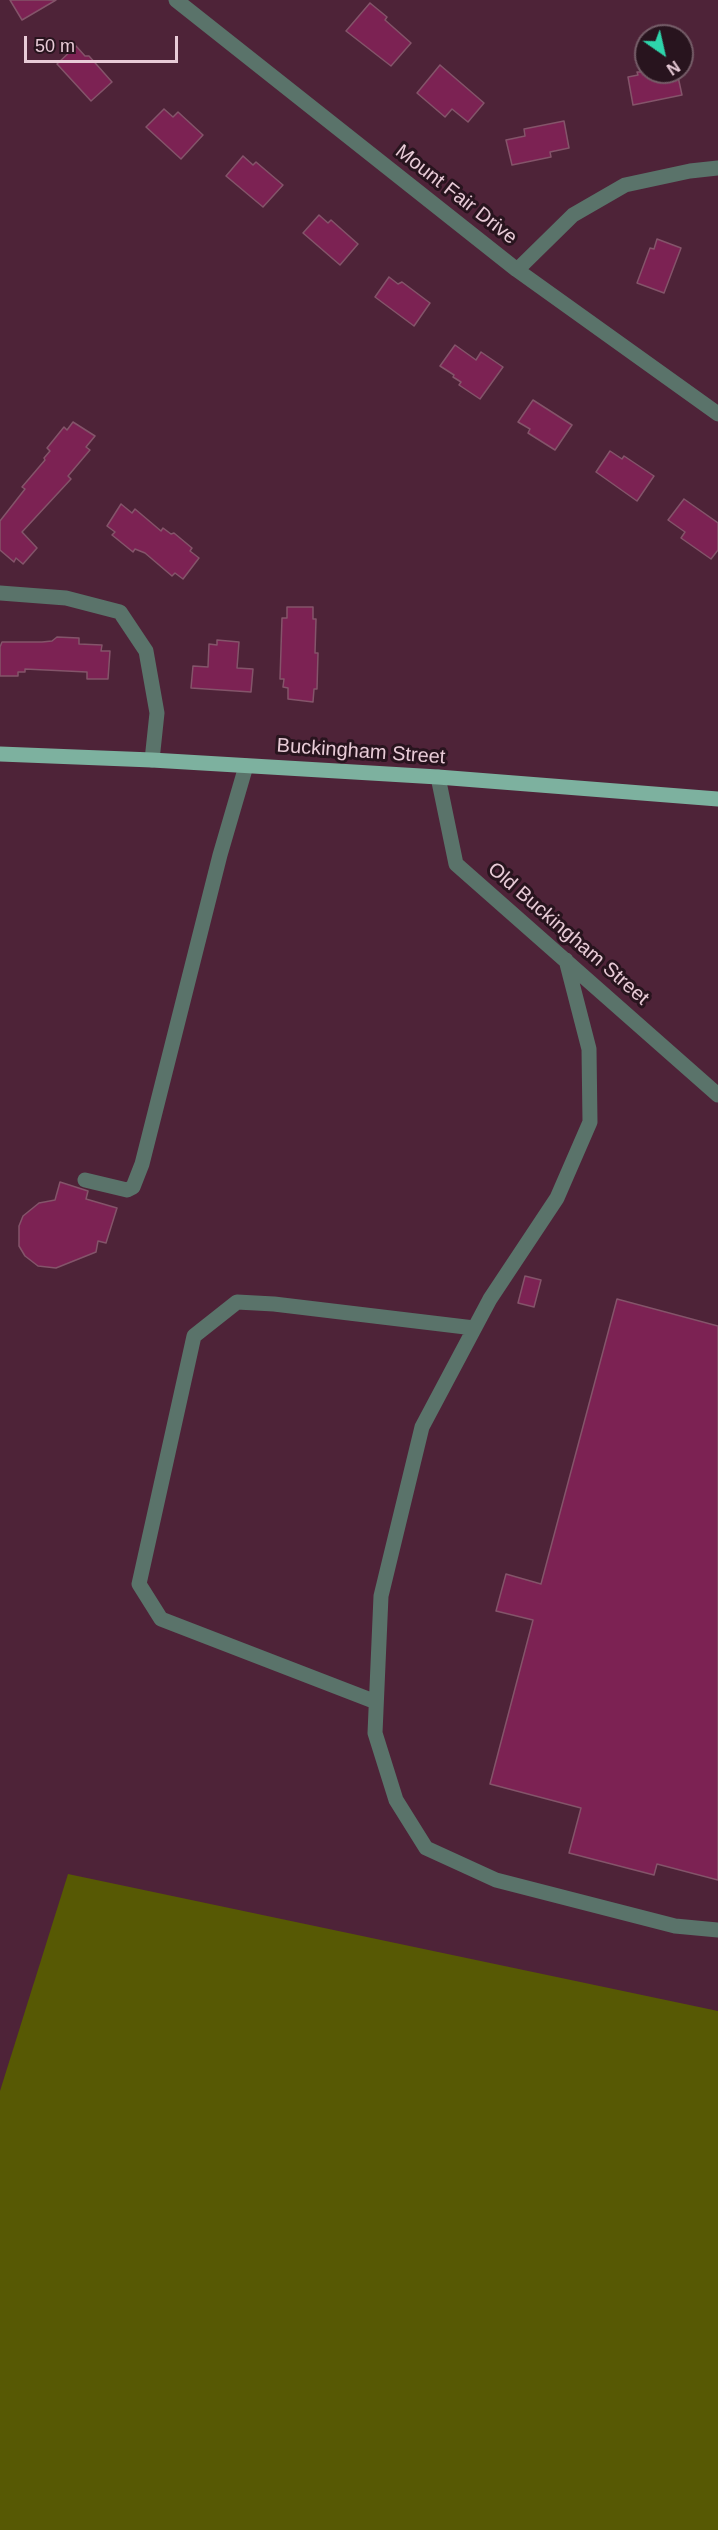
<!DOCTYPE html>
<html>
<head>
<meta charset="utf-8">
<style>
	body { margin:0 }
	#map { position:relative; width:718px; height:2530px; overflow:hidden; background:#4e2338; font-family:Helvetica,sans-serif }
	canvas { display:block }
	.north { position:absolute; left:634px; top:24px; width:60px; height:60px; box-sizing:border-box; background:#28141e; border:2px solid #755d68; border-radius:50%; rotate:146deg; font-size:16px; font-weight:700; line-height:24px; text-align:center; color:#e8cbd7 }
	.north::after { content:''; display:block; margin:auto; width:21px; height:27px; background:#2ed4ab; clip-path:polygon(50% 0,100% 100%,50% 72%,0 100%) }
	.scale { position:absolute; left:24px; top:36px; width:154px; height:27px; box-sizing:border-box; border:3px solid #e8cbd7; border-top:0; padding-left:8px; font-size:18px; line-height:21px; white-space:nowrap; color:#e8cbd7; -webkit-text-stroke:4px #28141e; paint-order:stroke }
</style>
</head>
<body>
<div id="map">
<canvas width="718" height="2530"></canvas>
<div class="north">N</div>
<div class="scale">50 m</div>
</div>
<script>
const g = document.querySelector('canvas').getContext('2d');
g.lineJoin = 'round';
function fillPath(path, color) { g.fillStyle = color; g.fill(path, 'evenodd'); }
const toPath = rows => new Path2D(rows.map(r => 'M' + r).join(''));
function trace(path, color, width, dash) { g.strokeStyle = color; g.lineWidth = width; g.lineCap = dash ? 'butt' : 'round'; g.setLineDash(dash || []); g.stroke(path); }
function drawText(font, color, halo, rows, align = 'center') {
  g.font = font + ' Helvetica,sans-serif'; g.lineWidth = 6; g.setLineDash([]); g.textBaseline = 'middle'; g.strokeStyle = halo; g.fillStyle = color; for (const [text, x, y, turn = 0] of rows) {
    g.save(); g.translate(x, y); g.rotate((+turn || 0) * Math.PI / 180); g.textAlign = isNaN(turn) ? turn : align; if (halo) g.strokeText(text, 0, 0); g.fillText(text, 0, 0); g.restore();
  }
}
const green = toPath([
	[68,1874,718,2011,718,2530,0,2530,0,2091]
]);
const building = toPath([
	[10,0,56,0,22,20,10,0],
	[370,3,387,17,385,20,411,43,391,66,346,31,370,3],
	[76,46,85,56,89,56,112,82,91,101,57,64,76,46],
	[440,65,484,103,468,122,452,109,445,117,417,93,440,65],
	[637,72,677,72,682,95,633,105,628,77,638,75,637,72],
	[164,109,173,117,178,112,203,135,181,159,146,127,164,109],
	[564,121,569,148,550,152,551,157,512,165,506,140,525,136,524,129,564,121],
	[243,156,253,165,256,162,283,185,263,207,226,176,243,156],
	[319,215,328,223,331,220,358,244,340,265,303,233,319,215],
	[657,239,681,248,664,293,637,283,650,248,654,249,657,239],
	[389,277,398,284,402,282,430,303,414,326,375,297,389,277],
	[455,345,476,360,481,352,503,367,480,399,459,385,461,382,453,377,454,375,440,366,455,345],
	[533,400,572,425,555,450,528,433,530,429,518,422,533,400],
	[73,422,95,436,86,447,90,450,68,476,71,479,22,532,37,548,23,564,16,558,14,562,0,550,0,521,25,489,22,487,45,460,44,458,50,451,47,448,64,427,67,430,73,422],
	[610,451,622,459,624,456,654,476,637,501,596,472,610,451],
	[684,499,718,523,718,550,711,559,681,538,685,532,668,520,684,499],
	[121,504,132,513,135,509,161,531,163,528,171,534,174,533,192,548,190,551,199,558,183,579,175,573,172,576,145,553,135,549,133,552,112,535,115,532,107,526,121,504],
	[287,607,313,607,313,619,316,619,315,653,318,653,317,689,314,689,313,702,288,699,288,688,283,687,284,679,280,679,282,618,287,618,287,607],
	[57,637,79,638,79,644,102,645,101,651,110,651,108,679,87,679,87,672,25,669,25,672,18,672,18,676,0,676,0,647,2,642,42,642,52,641,57,637],
	[217,640,239,642,237,668,253,669,251,692,191,688,193,666,208,667,209,644,217,645,217,640],
	[60,1182,88,1191,86,1199,117,1208,106,1243,98,1241,96,1252,56,1268,38,1266,25,1256,19,1246,19,1226,23,1216,39,1203,55,1200,60,1182],
	[525,1276,541,1280,534,1307,518,1303,525,1276],
	[617,1299,718,1326,718,1880,657,1864,654,1875,569,1853,581,1808,490,1784,533,1620,496,1611,506,1574,541,1584,617,1299]
]);
const minor = toPath([
	[176,0,517,270,718,414],
	[517,270,573,215,625,185,690,171,718,168],
	[0,593,66,598,120,612,146,651,157,713,152,760],
	[438,777,456,864,718,1095],
	[566,960,589,1049,590,1122,557,1198,490,1299,422,1427,381,1596,375,1733,396,1800,426,1848,496,1880,675,1926,718,1930],
	[85,1180,127,1190,133,1187,142,1164,220,855,246,766],
	[376,1702,161,1619,139,1584,194,1336,237,1302,274,1304,474,1328]
]);
const major = toPath([
	[0,754,152,760,438,777,718,799]
]);
const streetNames = [
	["Mount Fair Drive",456,195,38],
	["Buckingham Street",361,752,4],
	["Old Buckingham Street",568,934,41]
];
fillPath(green, '#575904');
fillPath(building, '#7c2253');
trace(building, '#84546a', 1.5);
trace(minor, '#5a736a', 15);
trace(major, '#7db19f', 15);
drawText('20px', '#e8cbd7', '#28141e', streetNames);
</script>
</body>
</html>
